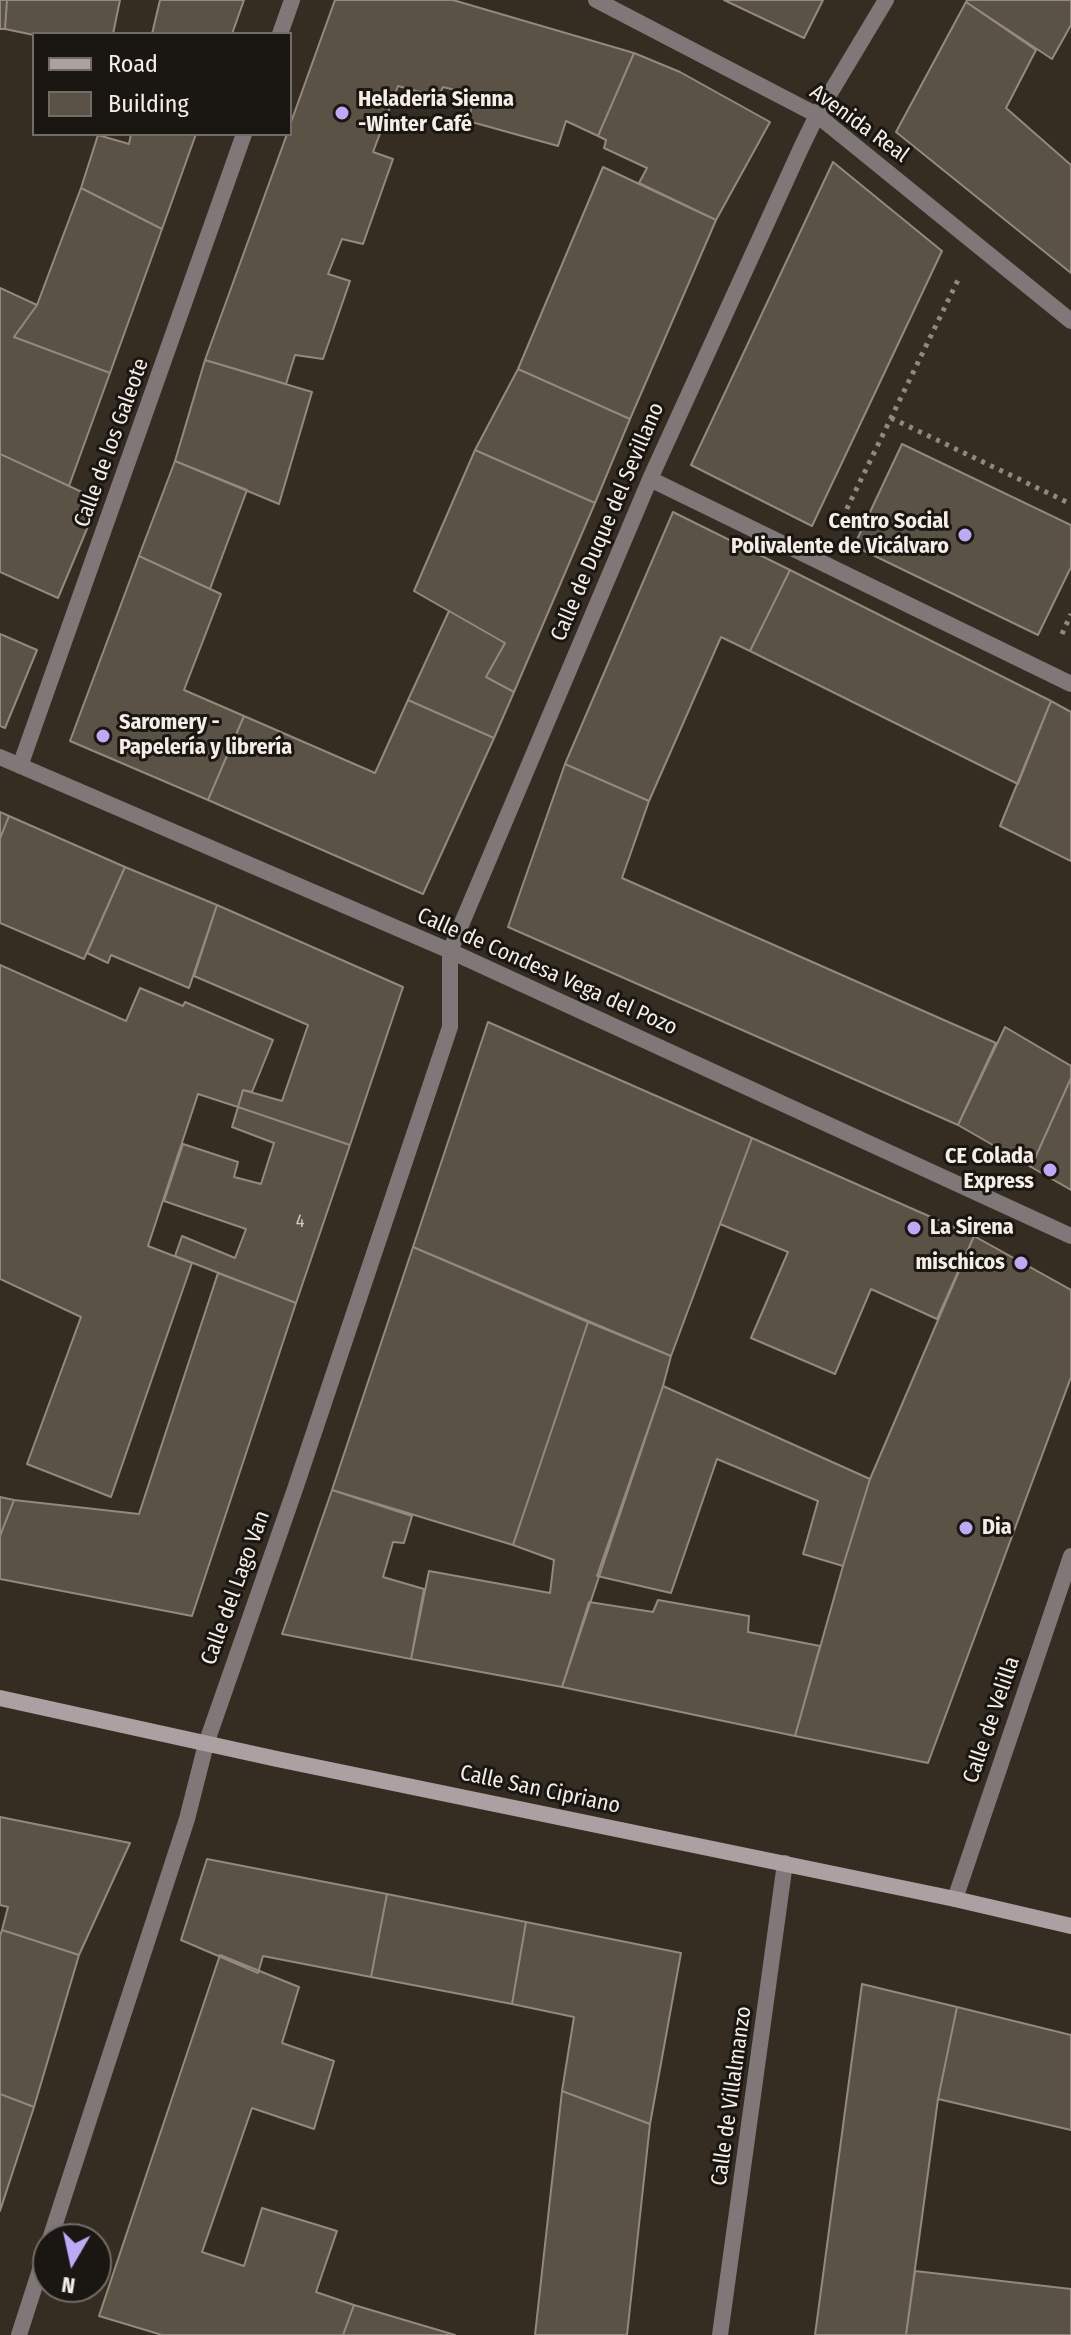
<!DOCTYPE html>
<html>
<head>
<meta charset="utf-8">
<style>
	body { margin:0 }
	#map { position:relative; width:1071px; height:2335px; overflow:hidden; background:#352d22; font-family:"Fira Sans Condensed",sans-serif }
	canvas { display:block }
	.legend { position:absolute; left:32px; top:32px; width:260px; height:104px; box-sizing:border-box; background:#1a1611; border:2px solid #716c67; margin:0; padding:10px 14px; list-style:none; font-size:24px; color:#f4eee7 }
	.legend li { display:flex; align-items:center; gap:16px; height:40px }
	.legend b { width:40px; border:2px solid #716c67 }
	.north { position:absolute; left:32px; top:2223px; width:80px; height:80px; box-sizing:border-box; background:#1a1611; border:2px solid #716c67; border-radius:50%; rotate:189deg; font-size:22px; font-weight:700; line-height:32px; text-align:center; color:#f4eee7 }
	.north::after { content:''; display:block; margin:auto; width:28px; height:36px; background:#bda9f5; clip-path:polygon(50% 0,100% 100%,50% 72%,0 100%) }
</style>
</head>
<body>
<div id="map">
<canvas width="1071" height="2335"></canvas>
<ul class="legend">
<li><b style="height:10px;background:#ada0a2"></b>Road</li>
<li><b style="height:22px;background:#5a5245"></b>Building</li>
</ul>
<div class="north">N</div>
</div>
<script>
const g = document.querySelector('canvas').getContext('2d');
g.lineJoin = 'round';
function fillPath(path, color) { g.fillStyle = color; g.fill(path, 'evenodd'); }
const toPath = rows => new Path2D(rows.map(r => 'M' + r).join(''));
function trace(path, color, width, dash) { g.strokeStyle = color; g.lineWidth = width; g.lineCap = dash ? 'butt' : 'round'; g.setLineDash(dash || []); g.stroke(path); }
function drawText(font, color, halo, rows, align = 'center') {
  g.font = font + ' "Fira Sans Condensed",sans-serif'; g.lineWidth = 6; g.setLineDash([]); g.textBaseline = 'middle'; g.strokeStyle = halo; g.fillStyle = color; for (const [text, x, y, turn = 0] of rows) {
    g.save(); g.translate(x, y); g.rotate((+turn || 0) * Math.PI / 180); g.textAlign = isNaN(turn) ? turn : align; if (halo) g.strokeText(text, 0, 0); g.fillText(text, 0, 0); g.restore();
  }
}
const building = toPath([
	[0,0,7,0,5,29,0,29,0,0],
	[7,0,120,0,113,34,34,35,5,29,7,0],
	[160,0,244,0,232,34,152,34,160,0],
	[335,0,453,0,634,53,598,136,566,121,558,146,468,121,475,95,443,87,438,97,398,86,373,152,393,159,363,244,342,239,328,274,350,281,323,359,295,355,286,384,205,360,287,134,290,134,290,125,335,0],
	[724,0,823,0,804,38,724,0],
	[967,0,1071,0,1071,25,1052,59,966,2,967,0],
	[966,2,1036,50,1006,108,1071,165,1071,273,896,132,966,2],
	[634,53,680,72,770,122,716,220,639,183,647,168,604,148,606,140,598,136,634,53],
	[131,134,196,134,162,229,81,188,98,135,129,144,131,134],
	[833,162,942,251,812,526,691,465,833,162],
	[603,167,716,220,630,419,518,369,603,167],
	[81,188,162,229,110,373,14,337,37,305,81,188],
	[0,288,37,305,14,337,110,373,69,486,0,454,0,288],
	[205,360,312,392,279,504,175,461,205,360],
	[518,369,630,419,595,503,475,450,518,369],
	[902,444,1071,525,1071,567,1038,635,854,546,902,444],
	[475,450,595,503,514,692,486,677,505,643,414,591,475,450],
	[0,454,99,500,58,598,0,572,0,454],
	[175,461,247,490,210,589,139,556,175,461],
	[673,512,790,570,750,651,721,637,649,801,565,764,673,512],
	[139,556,221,594,184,690,244,716,208,800,70,741,139,556],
	[790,570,1051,701,1018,784,750,651,790,570],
	[449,611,505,643,486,677,514,692,494,738,408,700,449,611],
	[0,634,37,650,5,728,0,726,0,634],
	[408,700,494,738,423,894,208,800,244,716,375,773,408,700],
	[1051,701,1071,712,1071,861,1000,826,1051,701],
	[565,764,649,801,622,878,996,1043,958,1125,508,927,565,764],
	[0,812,9,816,0,839,0,812],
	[9,816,125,867,84,959,0,923,0,839,9,816],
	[125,867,217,905,189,988,111,955,108,963,87,953,125,867],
	[217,905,403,987,350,1145,238,1107,243,1090,282,1101,308,1025,194,976,217,905],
	[0,965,126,1021,140,988,183,1006,185,1002,273,1040,252,1092,243,1090,238,1107,198,1094,148,1246,192,1263,111,1497,27,1464,81,1317,0,1279,0,965],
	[488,1022,752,1138,671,1356,413,1247,488,1022],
	[1005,1027,1071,1066,1071,1078,1031,1167,958,1125,1005,1027],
	[1071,1078,1071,1190,1031,1167,1071,1078],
	[238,1107,350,1145,296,1303,175,1256,182,1236,235,1258,246,1229,164,1201,183,1144,238,1162,234,1177,261,1184,274,1143,232,1127,238,1107],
	[752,1138,974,1236,937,1319,871,1289,835,1374,751,1338,788,1252,720,1224,752,1138],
	[974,1236,1071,1290,1071,1377,928,1763,795,1736,843,1566,870,1479,974,1236],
	[413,1247,588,1322,513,1545,332,1490,413,1247],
	[218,1273,296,1303,192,1616,0,1579,0,1536,14,1500,139,1514,218,1273],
	[588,1322,671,1356,663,1386,562,1687,411,1659,429,1571,550,1593,554,1560,513,1545,588,1322],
	[663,1386,870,1479,843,1566,803,1554,818,1501,717,1459,671,1593,597,1576,663,1386],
	[332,1490,412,1516,404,1543,393,1542,383,1577,424,1589,411,1659,282,1634,332,1490],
	[0,1497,14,1500,0,1536,0,1497],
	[658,1600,749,1616,748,1632,820,1646,795,1736,562,1687,589,1602,653,1612,658,1600],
	[0,1817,130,1843,79,1955,2,1930,8,1907,0,1905,0,1817],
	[207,1859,387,1894,371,1977,263,1956,258,1973,181,1940,207,1859],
	[387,1894,526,1922,512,2004,371,1977,387,1894],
	[526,1922,681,1953,650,2124,562,2091,574,2017,512,2004,526,1922],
	[2,1930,79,1955,34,2107,0,2094,0,1936,2,1930],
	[220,1955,299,1987,282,2043,334,2061,314,2129,252,2108,202,2252,244,2266,262,2208,337,2231,316,2292,354,2305,343,2335,162,2335,99,2316,220,1955],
	[862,1984,957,2007,938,2099,906,2335,815,2335,862,1984],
	[957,2007,1071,2035,1071,2130,938,2099,957,2007],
	[562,2091,650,2124,627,2335,535,2335,562,2091],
	[0,2094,34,2107,0,2211,0,2094],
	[915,2271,1071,2289,1071,2335,906,2335,915,2271],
	[354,2305,455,2335,343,2335,354,2305]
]);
const path = toPath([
	[891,418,1071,504],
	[838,527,958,280],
	[1062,634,1071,614]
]);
const street = toPath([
	[596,0,817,115,1071,321],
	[280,34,292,0],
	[650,479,1071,684],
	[0,757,450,951,1071,1236],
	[20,766,244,134],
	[955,1899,1071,1556],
	[50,2239,187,1819,206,1744,295,1489,450,1027,450,951,650,479,801,148,817,115,886,0],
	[19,2335,48,2245],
	[720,2335,785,1863]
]);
const secondary = toPath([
	[0,1698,277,1759,955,1899,1071,1926]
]);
const markers = [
	[342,113,8,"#bda9f5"],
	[965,535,8,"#bda9f5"],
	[103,736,8,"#bda9f5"],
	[1050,1170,8,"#bda9f5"],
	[914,1228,8,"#bda9f5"],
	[1021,1263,8,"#bda9f5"],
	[966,1528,8,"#bda9f5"]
];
const numberNames = [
	["4",300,1222]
];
const poiNames = [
	["Heladeria Sienna",358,100],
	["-Winter Café",358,125],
	["Centro Social",949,522,"right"],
	["Polivalente de Vicálvaro",949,547,"right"],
	["Saromery -",119,723],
	["Papelería y librería",119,748],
	["CE Colada",1034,1157,"right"],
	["Express",1034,1182,"right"],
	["La Sirena",930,1228],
	["mischicos",1005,1263,"right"],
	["Dia",982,1528]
];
const streetNames = [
	["Avenida Real",859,124,36],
	["Calle de los Galeote",112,443,-70],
	["Calle de Duque del Sevillano",608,522,-67],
	["Calle de Condesa Vega del Pozo",547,972,24],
	["Calle del Lago Van",236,1588,-70],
	["Calle de Velilla",992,1720,-71],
	["Calle San Cipriano",540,1790,12],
	["Calle de Villalmanzo",732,2096,-82]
];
fillPath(building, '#5a5245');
trace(building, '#93897c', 2);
trace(path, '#908980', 5, [4, 6]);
trace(street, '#807778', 16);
trace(secondary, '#ada0a2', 16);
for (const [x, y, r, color] of markers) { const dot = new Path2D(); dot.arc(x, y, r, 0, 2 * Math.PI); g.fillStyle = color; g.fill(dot); trace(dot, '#1a1611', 3); }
drawText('18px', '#cec7be', null, numberNames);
drawText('bold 22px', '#f4eee7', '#1a1611', poiNames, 'left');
drawText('22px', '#f4eee7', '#1a1611', streetNames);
</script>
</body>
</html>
